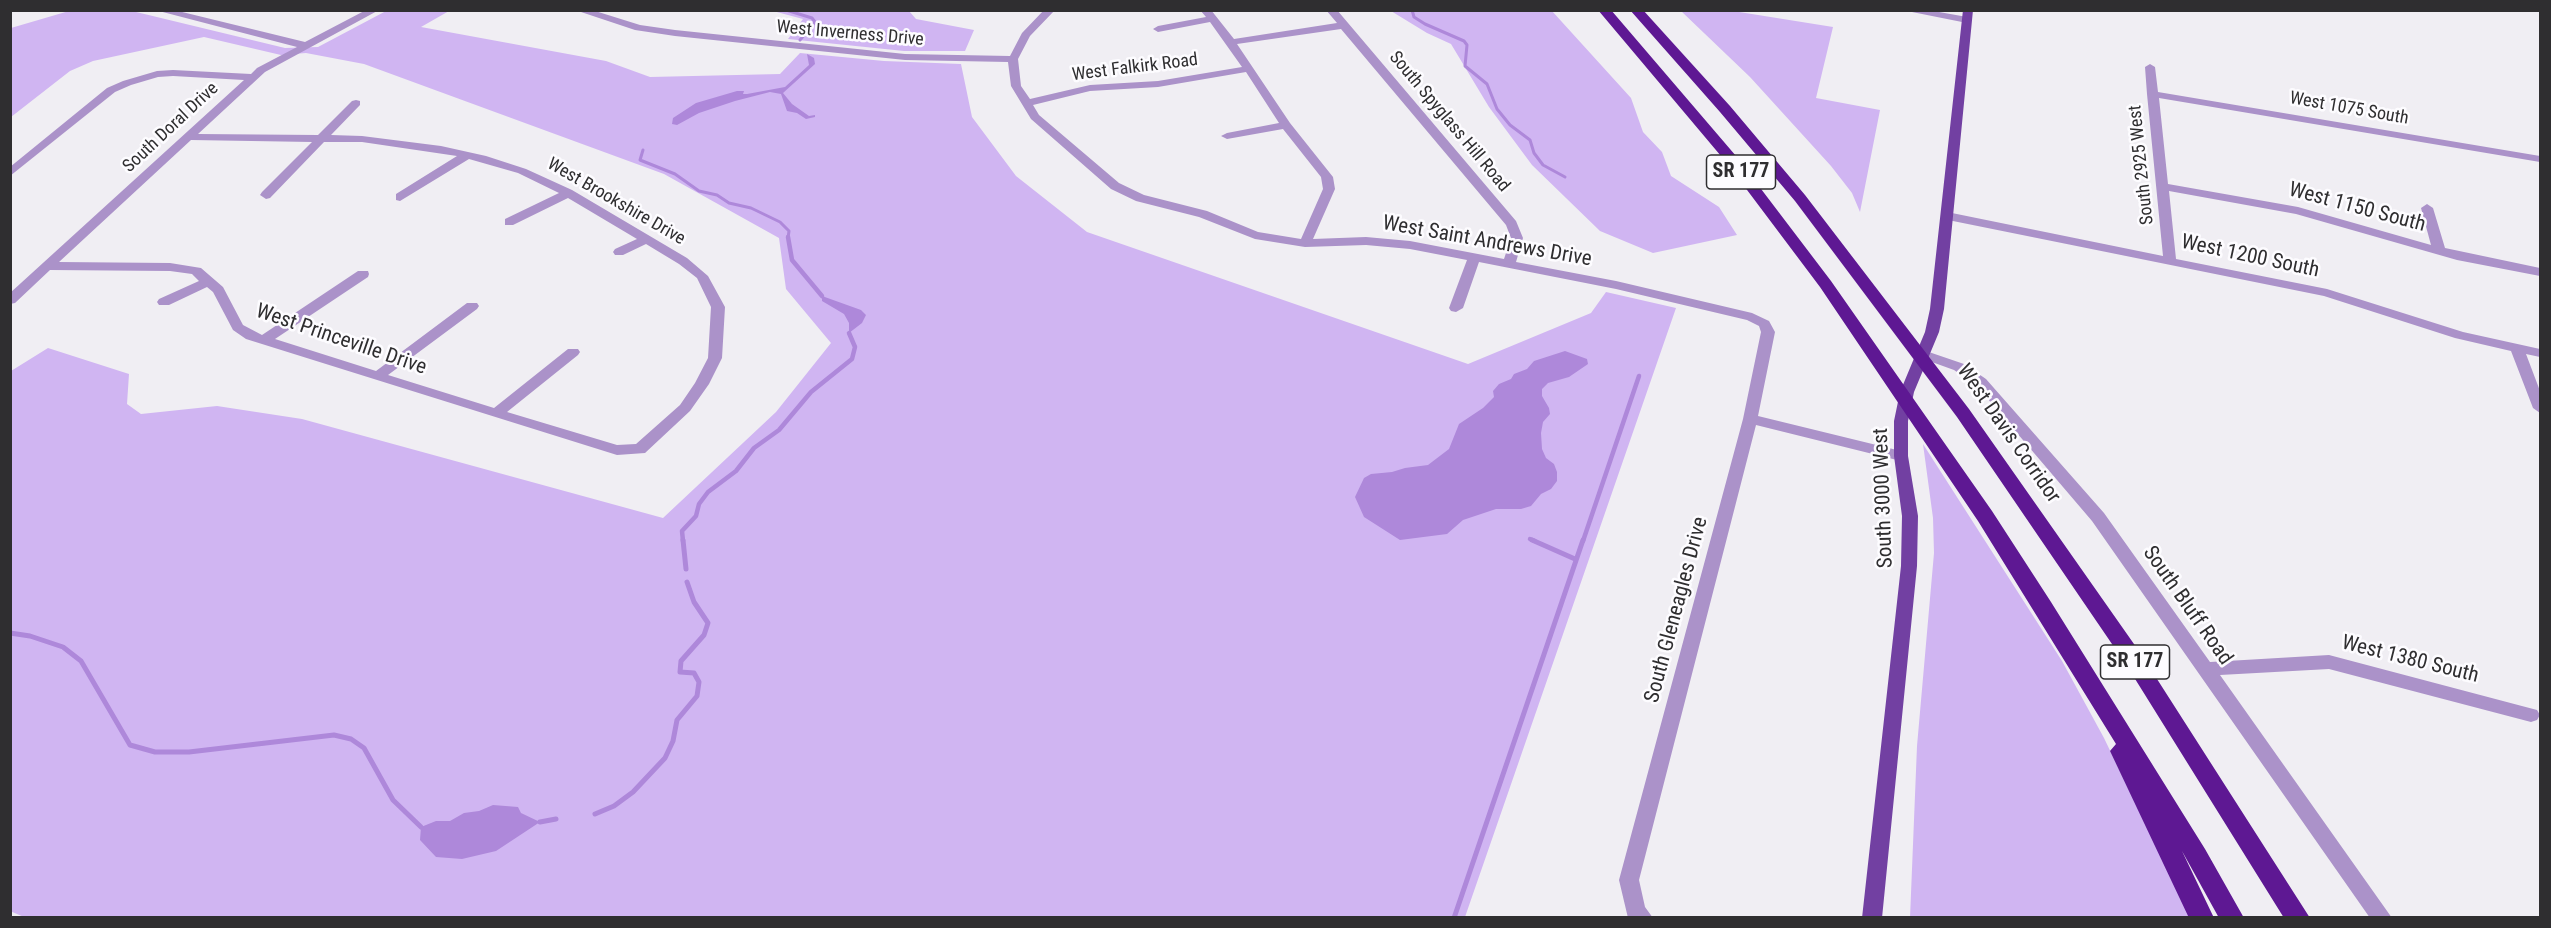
<!DOCTYPE html>
<html>
<head>
<meta charset="utf-8">
<style>
	body { margin:0 }
	#map { position:relative; width:2551px; height:928px; overflow:hidden; background:#f0eef3; font-family:"Roboto Condensed",sans-serif }
	canvas { display:block }
	.frame { position:absolute; inset:0; border:12px solid #2f2e30; pointer-events:none }
</style>
</head>
<body>
<div id="map">
<canvas width="2551" height="928"></canvas>
<div class="frame"></div>
</div>
<script>
const g = document.querySelector('canvas').getContext('2d');
g.lineJoin = 'round';
function fillPath(path, color) { g.fillStyle = color; g.fill(path, 'evenodd'); }
const toPath = rows => new Path2D(rows.map(r => 'M' + r).join(''));
function trace(path, color, width, dash) { g.strokeStyle = color; g.lineWidth = width; g.lineCap = dash ? 'butt' : 'round'; g.setLineDash(dash || []); g.stroke(path); }
function drawText(font, color, halo, rows, align = 'center') {
  g.font = font + ' "Roboto Condensed",sans-serif'; g.lineWidth = 5; g.setLineDash([]); g.textBaseline = 'middle'; g.strokeStyle = halo; g.fillStyle = color; for (const [text, x, y, turn = 0] of rows) {
    g.save(); g.translate(x, y); g.rotate((+turn || 0) * Math.PI / 180); g.textAlign = isNaN(turn) ? turn : align; if (halo) g.strokeText(text, 0, 0); g.fillText(text, 0, 0); g.restore();
  }
}
const green = toPath([
	[69,11,132,11,285,48,318,47,386,11,449,11,421,27,606,61,650,77,780,74,800,53,884,61,961,64,972,117,1016,176,1087,232,1468,364,1591,313,1606,292,1676,308,1465,917,24,917,10,911,11,371,48,348,129,374,127,404,141,414,217,406,302,419,663,518,776,412,831,343,786,289,779,238,664,174,364,64,306,53,281,55,204,37,93,61,70,71,11,117,11,28],
	[773,11,909,11,916,19,974,30,965,51,904,51,788,39,803,19],
	[1391,11,1552,11,1631,98,1643,132,1662,152,1671,176,1719,207,1737,235,1653,253,1600,231,1532,165,1489,107,1451,44,1427,33],
	[1681,11,1733,11,1833,27,1816,98,1880,110,1860,212,1852,193,1831,166,1750,77],
	[1923,444,2062,661,2104,738,2190,917,1910,918,1917,746,1934,553,1933,518]
]);
const water = toPath([
	[807,54,814,58,815,64,783,93,792,104,809,116,815,115,815,117,806,119,797,113,787,111,781,94,770,92,735,101,699,113,677,125,672,124,673,118,696,103,737,91,744,91,743,94,747,94,785,87,809,65],
	[822,296,861,310,866,315,862,323,849,333,849,323,844,314,822,301],
	[1565,351,1587,359,1588,364,1569,377,1548,383,1542,389,1542,396,1549,408,1550,414,1543,422,1541,433,1542,449,1546,458,1554,464,1557,472,1557,481,1551,489,1541,494,1531,506,1521,509,1496,509,1463,520,1447,534,1400,540,1364,517,1355,497,1364,478,1371,474,1392,472,1405,468,1428,465,1449,449,1459,424,1483,408,1494,397,1493,391,1499,384,1511,379,1514,374,1527,369,1534,361],
	[493,805,518,807,521,813,540,822,496,851,462,859,436,857,420,840,421,827,436,821,450,821,464,813,479,811]
]);
const streamFar2 = toPath([
	[786,10,812,18,815,22,800,40],
	[1412,10,1414,17,1425,24,1464,41,1467,45,1465,66,1487,84,1497,109,1510,125,1530,140,1534,153,1543,165,1565,177],
	[643,150,640,160,675,174,699,191,717,195,729,203,751,208,780,222,789,231,788,238]
]);
const streamFar1 = toPath([
	[788,237,792,260,822,296],
	[1530,539,1535,541],
	[683,541,682,531,696,516,699,504,708,492,736,471,754,448,779,430,811,392,852,359,855,347,849,333],
	[1583,541,1639,376]
]);
const stream = toPath([
	[683,540,686,569],
	[1532,540,1575,559],
	[10,633,30,636,63,647,81,661,130,745,155,752,189,752,334,735,351,739,364,748,393,800,421,827],
	[595,814,614,806,633,792,665,758,673,741,677,720,697,696,699,682,694,673,680,672,681,661,704,635,708,623,694,602,687,582],
	[540,822,556,819],
	[1454,918,1583,540]
]);
const minor = toPath([
	[155,10,174,10,305,42,366,10,379,10,265,72,198,134,318,135,352,101,356,100,360,101,360,105,331,135,362,136,441,146,486,156,526,169,572,190,687,258,708,276,725,307,722,358,709,384,690,411,645,453,617,455,246,339,233,330,213,292,207,287,169,305,159,305,157,302,159,299,199,281,192,274,170,271,50,270,15,303,10,304,10,293,244,80,173,76,158,77,131,85,115,92,10,176,10,167,107,88,123,81,157,71,173,70,251,74,257,68,297,47,155,10],
	[191,140,312,142,262,192,260,195,266,199,270,198,324,142,362,142,457,156,396,194,396,200,400,201,469,159,518,173,559,193,505,219,505,225,513,225,568,198,637,239,615,249,613,252,615,255,623,255,646,244,679,264,697,278,711,307,708,358,695,383,680,405,636,444,617,445,507,412,578,355,580,352,578,349,568,349,494,408,388,375,477,309,479,306,477,303,467,303,376,371,275,339,368,277,369,274,368,271,358,271,262,335,243,325,223,287,201,268,170,263,59,262,191,140],
	[575,10,592,10,640,25,675,30,905,54,1010,56,1022,33,1044,10,1055,10,1030,36,1018,59,1021,86,1030,99,1090,85,1158,81,1242,67,1210,22,1158,32,1153,29,1158,26,1206,17,1200,10,1211,10,1234,39,1337,23,1326,10,1337,10,1516,221,1523,238,1516,262,1616,281,1752,313,1769,321,1775,332,1758,416,1901,451,1908,456,1901,461,1756,425,1639,880,1645,907,1653,918,1628,918,1619,880,1743,419,1761,332,1759,326,1747,320,1616,289,1479,262,1463,308,1456,312,1451,311,1449,308,1467,260,1410,249,1366,245,1305,247,1255,239,1199,217,1136,201,1111,189,1031,119,1011,86,1008,62,905,60,675,36,635,30,575,10],
	[1341,29,1506,225,1511,238,1504,259,1410,241,1366,237,1313,239,1335,189,1333,177,1290,123,1237,44,1341,29],
	[1246,72,1279,123,1227,133,1221,136,1227,139,1283,129,1321,177,1323,189,1301,239,1258,232,1207,211,1144,195,1119,183,1039,115,1033,105,1090,91,1158,87,1246,72],
	[1902,10,1928,10,1967,17,1972,20,1967,23,1902,10],
	[2150,64,2155,67,2158,92,2540,156,2540,162,2159,98,2168,184,2298,207,2431,245,2421,208,2427,204,2433,208,2445,248,2540,268,2540,276,2457,260,2296,214,2169,191,2176,259,2327,289,2463,332,2540,349,2540,357,2526,354,2540,391,2540,413,2533,408,2511,351,2455,338,2324,296,1943,219,1941,216,1947,212,2163,256,2147,94,2145,67,2150,64],
	[1923,350,1964,364,1986,379,2104,513,2210,662,2329,655,2537,710,2540,715,2537,720,2531,722,2329,669,2220,675,2392,918,2370,918,2092,521,1976,385,1954,370,1918,357,1916,354,1918,351,1923,350]
]);
const major = toPath([
	[1963,10,1973,10,1944,309,1939,332,1914,392,1908,421,1908,456,1918,516,1917,566,1882,918,1862,918,1901,566,1902,516,1894,456,1894,421,1900,392,1925,332,1930,309,1963,10]
]);
const highway = toPath([
	[1598,10,1611,10,1736,156,1831,281,1992,511,2051,602,2205,849,2244,918,2219,918,2182,851,2214,918,2189,918,2110,751,2116,744,1978,521,1820,287,1726,162,1598,10],
	[1630,10,1643,10,1730,106,1805,195,1969,409,2141,654,2310,918,2284,918,2127,666,1957,417,1795,201,1720,112,1630,10]
]);
const farStreetnames = [
	["West Inverness Drive",850,34,5],
	["West Falkirk Road",1135,68,-7],
	["West 1075 South",2349,109,10],
	["South Spyglass Hill Road",1449,122,50],
	["South Doral Drive",171,128,-43],
	["South 2925 West",2142,165,-96],
	["West Brookshire Drive",616,202,30]
];
const shields = [
	[1741,172,69],
	[2135,662,69]
];
const shieldNames = [
	["SR 177",1741,172],
	["SR 177",2135,662]
];
const streetNames = [
	["West 1150 South",2357,208,15],
	["West Saint Andrews Drive",1487,242,10],
	["West 1200 South",2250,257,12],
	["West Princeville Drive",341,340,19],
	["West Davis Corridor",2008,434,55],
	["South 3000 West",1884,498,-92],
	["South Bluff Road",2187,606,55],
	["South Gleneagles Drive",1677,610,-75],
	["West 1380 South",2410,660,14]
];
fillPath(green, '#d0b5f2');
fillPath(water, '#ae88da');
trace(streamFar2, '#ae88da', 3);
trace(streamFar1, '#ae88da', 4.5);
trace(stream, '#ae88da', 5);
fillPath(minor, '#ab92c9');
fillPath(major, '#7240a2');
fillPath(highway, '#5e1893');
drawText('18px', '#2f2e30', '#fdfcff', farStreetnames);
for (const [x, y, w] of shields) { const box = new Path2D(); box.roundRect(x - w / 2, y - 17, w, 34, 4.5); g.fillStyle = '#fdfcff'; g.fill(box); trace(box, '#2f2e30', 1.5); }
drawText('bold 20px', '#2f2e30', null, shieldNames);
drawText('21px', '#2f2e30', '#fdfcff', streetNames);
</script>
</body>
</html>
